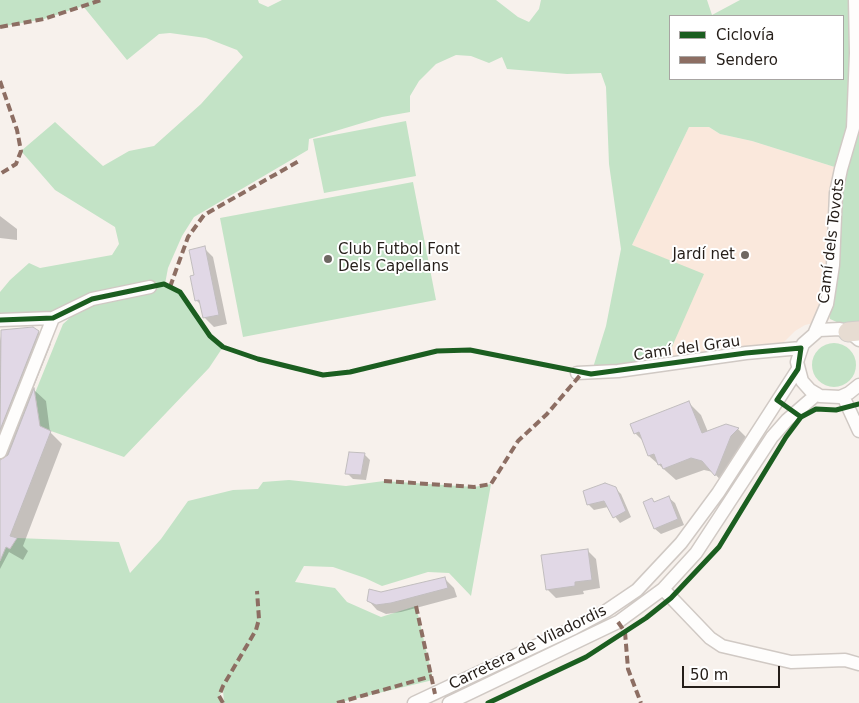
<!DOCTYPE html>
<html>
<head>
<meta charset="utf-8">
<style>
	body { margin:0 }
	#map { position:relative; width:859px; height:703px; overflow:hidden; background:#f7f1ec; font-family:"DejaVu Sans",sans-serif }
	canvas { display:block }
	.legend { position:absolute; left:669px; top:15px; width:175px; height:65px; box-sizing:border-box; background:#fff; border:1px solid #a8a5a3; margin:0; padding:6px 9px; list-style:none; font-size:15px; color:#251e19 }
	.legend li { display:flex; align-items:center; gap:10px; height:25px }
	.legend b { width:25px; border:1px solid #a8a5a3 }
	.scale { position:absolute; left:682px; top:666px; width:98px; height:22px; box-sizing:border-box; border:2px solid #251e19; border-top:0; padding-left:6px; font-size:15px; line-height:18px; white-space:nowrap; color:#251e19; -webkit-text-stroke:4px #fff; paint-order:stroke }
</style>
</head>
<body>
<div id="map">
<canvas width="859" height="703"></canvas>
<ul class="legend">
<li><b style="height:6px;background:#1b5e20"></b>Ciclovía</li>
<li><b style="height:6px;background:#8d6e63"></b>Sendero</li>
</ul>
<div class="scale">50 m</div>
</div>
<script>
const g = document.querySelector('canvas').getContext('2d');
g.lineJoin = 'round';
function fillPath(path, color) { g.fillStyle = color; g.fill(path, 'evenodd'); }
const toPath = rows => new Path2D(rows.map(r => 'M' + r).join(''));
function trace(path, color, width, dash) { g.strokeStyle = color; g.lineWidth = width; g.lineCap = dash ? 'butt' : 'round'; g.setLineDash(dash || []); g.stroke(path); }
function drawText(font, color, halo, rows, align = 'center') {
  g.font = font + ' "DejaVu Sans",sans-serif'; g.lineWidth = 4; g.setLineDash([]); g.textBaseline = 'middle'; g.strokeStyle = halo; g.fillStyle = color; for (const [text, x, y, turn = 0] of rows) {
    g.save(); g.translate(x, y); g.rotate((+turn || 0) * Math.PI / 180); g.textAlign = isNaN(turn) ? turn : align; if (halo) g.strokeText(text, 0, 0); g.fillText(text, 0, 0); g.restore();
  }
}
const built = toPath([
	[689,127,709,127,720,134,752,141,841,169,827,304,830,319,805,325,795,331,776,350,664,365,632,245]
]);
const green = toPath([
	[0,0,258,0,259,3,268,7,282,0,496,0,518,17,529,22,539,9,541,0,707,0,712,15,740,0,859,0,859,324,850,328,830,319,827,304,841,169,752,141,720,134,709,127,689,127,632,245,704,274,664,365,591,374,606,326,621,249,609,164,606,87,601,73,567,74,507,69,502,57,489,63,471,56,456,55,436,64,419,81,410,96,410,112,382,117,309,139,308,150,194,217,182,236,168,268,165,284,180,292,210,336,223,347,209,368,124,457,51,431,40,426,35,393,63,324,89,301,53,318,0,320,0,292,10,280,29,263,40,268,112,255,119,244,115,227,55,190,21,151,55,122,103,166,129,151,154,146,201,104,243,57,237,50,206,38,170,33,159,34,127,60,83,6,44,19,0,27],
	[670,16,843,16,843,79,670,79],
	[406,121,416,176,324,193,313,139],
	[413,182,436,300,243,337,220,218],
	'812 365a22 22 0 1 1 44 0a22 22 0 1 1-44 0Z',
	[289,480,346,486,384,481,474,487,491,484,471,596,449,573,428,572,382,586,365,578,333,567,304,566,295,582,335,588,347,602,381,617,416,606,433,680,337,703,224,703,223,690,219,696,221,703,0,703,0,543,10,549,17,538,119,542,130,573,161,539,188,501,233,490,258,489,263,482]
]);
const shadow = toPath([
	[0,216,17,229,17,240,0,238],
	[204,248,213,257,227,324,214,327,205,318,202,306,196,300,196,276],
	[2,331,38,332,51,344,33,389,46,401,50,432,62,444,23,546,28,551,23,560,9,552,0,569,0,341],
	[689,403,701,415,708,432,738,429,750,441,727,487,713,472,704,470,676,480,649,456,645,443,635,433],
	[364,454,370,460,366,480,353,479,347,473],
	[615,488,621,494,631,517,620,523,608,507,594,510,588,504],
	[669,498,675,503,684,525,661,534,655,529,645,502,652,499,655,503],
	[587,550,596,559,600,588,583,591,584,594,556,598,547,589],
	[445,579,454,588,457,597,401,612,386,614,377,610,368,600,381,594]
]);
const building = toPath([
	[205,246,219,315,203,318,199,300,195,301,190,276,194,275,189,250,205,246],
	[33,327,39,331,0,430,1,330,33,327],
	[34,388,40,426,51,431,10,536,17,538,10,549,6,547,0,561,0,460,8,455,34,388],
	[689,401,702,433,726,424,739,428,731,436,715,476,702,461,691,458,663,469,661,464,658,465,654,454,648,456,639,432,634,434,630,424,689,401],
	[349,452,365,453,361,475,345,474,349,452],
	[605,483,616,487,626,511,613,518,604,501,587,505,583,491,605,483],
	[669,496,678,519,654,529,643,502,652,498,654,502,669,496],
	[588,549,592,580,575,582,575,586,546,590,541,555,588,549],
	[445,577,448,588,391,603,376,605,367,601,369,589,381,592,445,577]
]);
const minor = toPath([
	[0,320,53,318,92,299,150,287],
	[815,332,827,304,833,265,836,193,841,169,853,128,856,53,855,0],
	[859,340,853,335,840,329,819,330,803,344,797,362,802,381,810,390,820,396,840,397,849,393,859,385],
	[577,373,618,371,746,353,801,348],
	[843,396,859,431],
	[0,452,53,318],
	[663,589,710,638,722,646,791,662,845,660,859,664],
	[414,703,574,628,606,611,637,590,681,543,718,493,798,369],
	[449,703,618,622,663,589,696,553,772,437,787,420,817,394]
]);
const highway = toPath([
	[848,332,859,331]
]);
const quiet = toPath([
	[0,27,44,19,101,0],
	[0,81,17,130,21,151,16,164,0,174],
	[170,287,188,237,204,215,299,161],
	[384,481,474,487,491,484,518,441,547,414,582,373],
	[416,606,435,694],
	[618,622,625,632,628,669,641,703],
	[223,703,219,696,223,686,256,630,259,619,257,591],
	[337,703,432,676]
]);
const cycleway = toPath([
	[0,320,53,318,92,299,164,284,180,292,210,336,223,347,258,359,323,375,350,372,437,351,470,350,591,374,746,353,801,348,798,369,777,400,801,417],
	[488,703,586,657,646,618,671,598,719,547,786,437,801,417,816,409,836,410,859,404]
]);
const markers = [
	[745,255,5,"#6e6863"],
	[328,259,5,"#6e6863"]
];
const streetNames = [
	["Camí dels Tovots",832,241,-83],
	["Camí del Grau",687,349,-8],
	["Carretera de Viladordis",528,648,-26]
];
const poiNames = [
	["Club Futbol Font",338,250],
	["Dels Capellans",338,267],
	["Jardí net",735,255,"right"]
];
fillPath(built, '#fae8dc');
fillPath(green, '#c3e3c6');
fillPath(shadow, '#0003');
fillPath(building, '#e1d8e6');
trace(building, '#c1bdbe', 1);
trace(minor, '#d0c9c4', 15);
trace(highway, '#d0cdca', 21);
trace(minor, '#fefdfc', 12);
trace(highway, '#e7dcd2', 19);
trace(quiet, '#8d6e63', 4, [8, 4]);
trace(cycleway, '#1b5e20', 5);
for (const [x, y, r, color] of markers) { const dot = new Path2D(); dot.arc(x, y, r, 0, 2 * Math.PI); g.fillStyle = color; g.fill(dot); trace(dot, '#fff', 2); }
drawText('15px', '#251e19', '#fff', streetNames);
drawText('15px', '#251e19', '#fff', poiNames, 'left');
</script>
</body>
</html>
